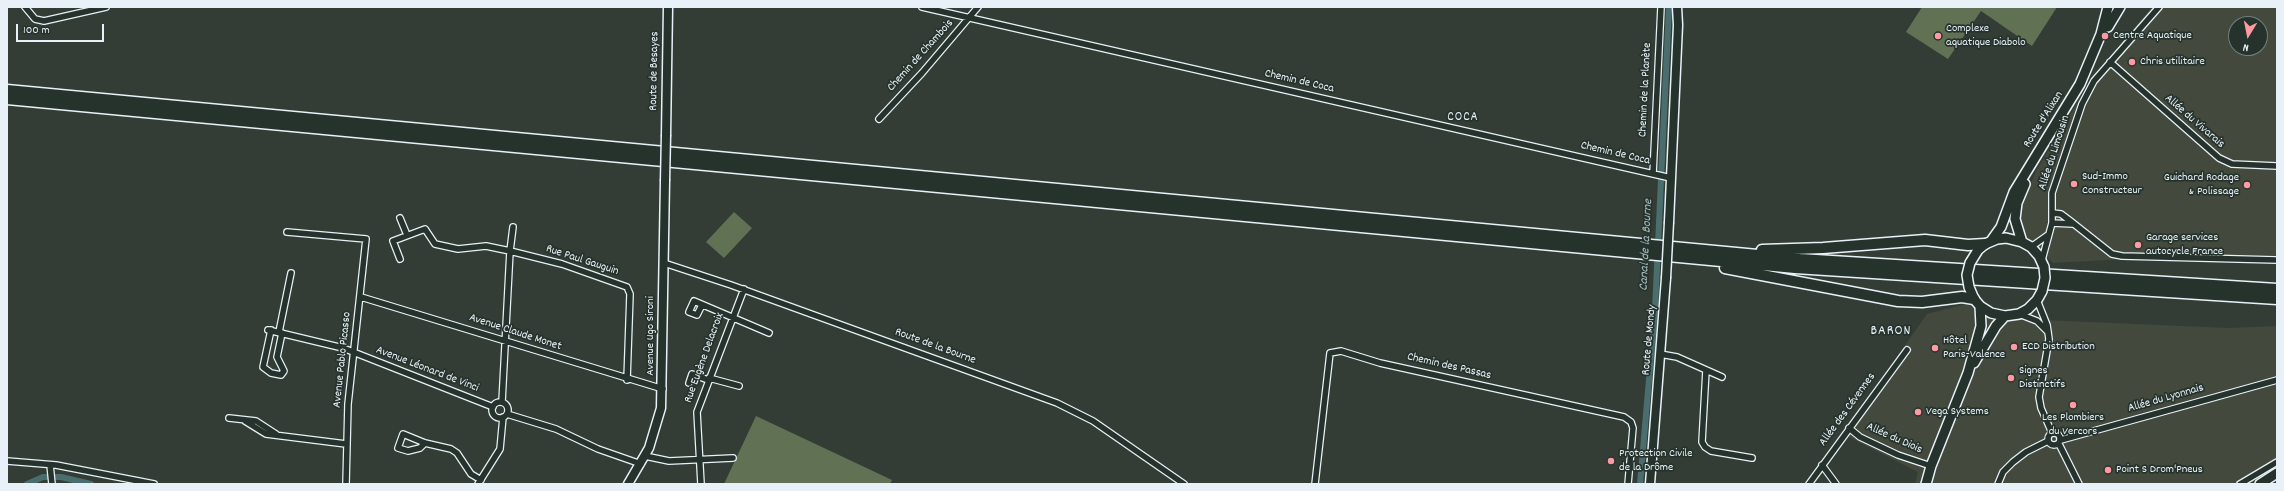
<!DOCTYPE html>
<html>
<head>
<meta charset="utf-8">
<style>
	body { margin:0 }
	#map { position:relative; width:2284px; height:491px; overflow:hidden; background:#343d35; font-family:Dekko,sans-serif }
	canvas { display:block }
	.frame { position:absolute; inset:0; border:8px solid #e8f1f8; pointer-events:none }
	.north { position:absolute; left:2228px; top:16px; width:40px; height:40px; box-sizing:border-box; background:#26332d; border:1px solid #747f7e; border-radius:50%; rotate:190deg; font-size:11px; font-weight:700; line-height:16px; text-align:center; color:#e8f1f8 }
	.north::after { content:''; display:block; margin:auto; width:14px; height:18px; background:#ff9aa2; clip-path:polygon(50% 0,100% 100%,50% 72%,0 100%) }
	.scale { position:absolute; left:16px; top:24px; width:88px; height:18px; box-sizing:border-box; border:2px solid #e8f1f8; border-top:0; padding-left:5px; font-size:12px; line-height:14px; white-space:nowrap; color:#e8f1f8; -webkit-text-stroke:3px #26332d; paint-order:stroke }
</style>
</head>
<body>
<div id="map">
<canvas width="2284" height="491"></canvas>
<div class="frame"></div>
<div class="north">N</div>
<div class="scale">100 m</div>
</div>
<script>
const g = document.querySelector('canvas').getContext('2d');
g.lineJoin = 'round';
function fillPath(path, color) { g.fillStyle = color; g.fill(path, 'evenodd'); }
const toPath = rows => new Path2D(rows.map(r => 'M' + r).join(''));
function trace(path, color, width, dash) { g.strokeStyle = color; g.lineWidth = width; g.lineCap = dash ? 'butt' : 'round'; g.setLineDash(dash || []); g.stroke(path); }
function drawText(font, color, halo, rows, align = 'center') {
  g.font = font + ' Dekko,sans-serif'; g.lineWidth = 3.5; g.setLineDash([]); g.textBaseline = 'middle'; g.strokeStyle = halo; g.fillStyle = color; for (const [text, x, y, turn = 0] of rows) {
    g.save(); g.translate(x, y); g.rotate((+turn || 0) * Math.PI / 180); g.textAlign = isNaN(turn) ? turn : align; if (halo) g.strokeText(text, 0, 0); g.fillText(text, 0, 0); g.restore();
  }
}
const built = toPath([
	[2152,7,2277,7,2277,255,2197,255,2053,263,2021,232,2019,213,2036,171,2091,80],
	[2236,24,2260,24,2260,48,2236,48],
	[1966,304,2005,321,2020,319,2228,328,2277,326,2277,463,2241,484,1915,484,1918,472,1843,434,1927,314]
]);
const green = toPath([
	[1922,7,2057,7,2032,46,1981,11,1948,59,1906,32],
	[734,212,752,228,724,258,706,242],
	[756,416,892,480,890,484,724,484]
]);
const canal = toPath([
	[27,484,43,477,61,477,91,484],
	[1640,484,1655,310,1669,7]
]);
const street = toPath([
	[25,7,35,19,44,21,106,7],
	[922,7,1671,178],
	[2110,62,2219,158,2232,164,2277,166],
	[879,119,922,73,978,7],
	[1653,174,1661,7],
	[2053,213,2061,214,2069,220,2112,254,2122,256,2277,260],
	[400,218,407,235],
	[2052,223,2073,224],
	[287,232,366,239,348,404,346,484],
	[2031,247,2048,235],
	[400,259,393,241,425,229,435,244,458,249,486,246,510,251,562,264,627,287,630,294,627,380],
	[2042,260,2052,223,2052,193,2082,104,2094,81,2159,7],
	[664,263,731,285,1057,403,1093,421,1184,484],
	[361,297,663,389],
	[2037,300,2047,325,2049,339,2039,397,2041,408,2052,433],
	[702,305,697,315,689,312,694,301,769,333],
	[2019,314,2037,321,2048,332],
	[268,330,343,348,493,407],
	[271,330,263,367,271,373,281,375,284,371,277,357,282,333],
	[279,332,291,273],
	[1660,354,1677,357,1722,377],
	[1706,370,1702,442,1705,447,1711,451,1752,458],
	[709,378,739,386],
	[689,383,692,374,708,380],
	[502,402,510,251,513,227],
	'492 410a8 8 0 1 1 16 0a8 8 0 1 1-16 0Z',
	[507,414,556,429,598,449,641,464],
	[229,418,256,421,276,434],
	[245,421,266,434,346,444],
	[1849,428,1860,437,1898,455,1931,466],
	'2048 439a6 6 0 1 1 12 0a6 6 0 1 1-12 0Z',
	[2061,440,2277,380],
	[425,443,420,448,408,451,398,448,403,434,425,443,451,449,457,453,471,474,481,480],
	[2059,444,2079,484],
	[645,456,669,461,733,458],
	[7,461,56,465,154,484],
	[50,465,52,484],
	[1822,465,1836,484],
	[478,484,500,449,503,417],
	[701,484,697,412,744,289],
	[1315,484,1330,353,1341,351,1380,363,1624,417,1631,422,1633,428,1628,484],
	[1809,484,1907,350],
	[1998,484,2003,472,2013,462,2026,452,2048,441],
	[2240,484,2277,462]
]);
const secondary = toPath([
	[666,135,668,7],
	[1669,222,1678,25,1677,7],
	[628,484,649,448,661,408,665,181],
	[1650,484,1666,278]
]);
const primary = toPath([
	[2108,27,2120,7],
	[1991,241,2001,227,2014,192,2080,84,2101,34,2108,7],
	[2022,242,2015,219,2017,203,2025,184],
	[1970,263,1978,250,1985,244,1997,239,2006,238,2022,242,2031,247,2039,256,2044,267],
	[1969,287,1974,299,1980,306,1991,313,2005,316,2019,314,2028,309,2037,300,2042,291],
	[1974,363,1996,326,2005,316],
	[1926,484,1931,466,1968,373,1981,326,1980,306],
	[2260,484,2277,473]
]);
const highway = toPath([
	[7,90,1800,259,2277,289],
	[7,99,1795,268,2277,299],
	[1762,250,1823,248,1925,240,1968,245,1985,244],
	[1725,268,1898,301,1922,302,1962,297,1974,299]
]);
const secondaryBridge = toPath([
	[665,181,666,135],
	[1666,278,1669,222]
]);
const primaryBridge = toPath([
	[1969,287,1967,275,1970,263],
	[2042,291,2045,278,2044,267]
]);
const markers = [
	[1938,36,4,"#ff9aa2"],
	[2105,36,4,"#ff9aa2"],
	[2132,62,4,"#ff9aa2"],
	[2074,184,4,"#ff9aa2"],
	[2247,185,4,"#ff9aa2"],
	[2138,245,4,"#ff9aa2"],
	[2014,347,4,"#ff9aa2"],
	[1935,348,4,"#ff9aa2"],
	[2011,378,4,"#ff9aa2"],
	[2073,405,4,"#ff9aa2"],
	[1918,412,4,"#ff9aa2"],
	[1611,461,4,"#ff9aa2"],
	[2108,470,4,"#ff9aa2"]
];
const poiNames = [
	["Complexe",1946,29],
	["aquatique Diabolo",1946,43],
	["Centre Aquatique",2113,36],
	["Chris utilitaire",2140,62],
	["Sud-Immo",2082,177],
	["Constructeur",2082,191],
	["Guichard Rodage",2239,178,"right"],
	["& Polissage",2239,192,"right"],
	["Garage services",2146,238],
	["autocycle France",2146,252],
	["Hôtel",1943,341],
	["Paris-Valence",1943,355],
	["ECD Distribution",2022,347],
	["Signes",2019,371],
	["Distinctifs",2019,385],
	["Vega Systems",1926,412],
	["Les Plombiers",2073,418,"center"],
	["du Vercors",2073,432,"center"],
	["Protection Civile",1619,454],
	["de la Drôme",1619,468],
	["Point S Drom'Pneus",2116,470]
];
const streetNames = [
	["Chemin de Chambois",921,56,-48],
	["Route de Besayes",655,71,-89],
	["Chemin de Coca",1299,82,13],
	["Chemin de la Planète",1646,90,-87],
	["Route d'Alixan",2044,120,-58],
	["Allée du Vivarais",2194,122,41],
	["Allée du Limousin",2055,153,-72],
	["Chemin de Coca",1615,154,13],
	["Rue Paul Gauguin",582,261,18],
	["Avenue Claude Monet",515,333,18],
	["Avenue Ugo Sironi",651,336,-90],
	["Route de Mondy",1650,340,-85],
	["Route de la Bourne",935,347,20],
	["Rue Eugène Delacroix",705,358,-70],
	["Avenue Pablo Picasso",343,360,-84],
	["Chemin des Passas",1449,367,13],
	["Avenue Léonard de Vinci",427,370,21],
	["Allée du Lyonnais",2166,399,-16],
	["Allée des Cévennes",1848,410,-54],
	["Allée du Diois",1894,439,24]
];
const neighbourhoodNames = [
	["COCA",1463,118]
];
const waterNames = [
	["Canal de la Bourne",1647,245,-87]
];
const quarterNames = [
	["BARON",1891,332]
];
fillPath(built, '#44493e');
fillPath(green, '#617154');
trace(canal, '#4a6e6e', 6);
trace(street, '#e8f1f8', 8);
trace(secondary, '#e8f1f8', 11);
trace(primary, '#e8f1f8', 12);
trace(highway, '#e8f1f8', 13);
trace(street, '#26332d', 5.5);
trace(secondary, '#26332d', 8);
trace(primary, '#26332d', 9);
trace(highway, '#26332d', 10);
trace(secondaryBridge, '#e8f1f8', 11, []);
trace(primaryBridge, '#e8f1f8', 12, []);
trace(secondaryBridge, '#26332d', 8);
trace(primaryBridge, '#26332d', 9);
for (const [x, y, r, color] of markers) { const dot = new Path2D(); dot.arc(x, y, r, 0, 2 * Math.PI); g.fillStyle = color; g.fill(dot); trace(dot, '#26332d', 1.5); }
drawText('12px', '#e8f1f8', '#26332d', poiNames, 'left');
drawText('12px', '#e8f1f8', '#26332d', streetNames);
g.letterSpacing = '1px';
drawText('13px', '#e8f1f8', '#26332d', neighbourhoodNames);
g.letterSpacing = '0px';
drawText('italic 13px', '#a9bdc1', '#26332d', waterNames);
g.letterSpacing = '1px';
drawText('14px', '#e8f1f8', '#26332d', quarterNames);
g.letterSpacing = '0px';
</script>
</body>
</html>
